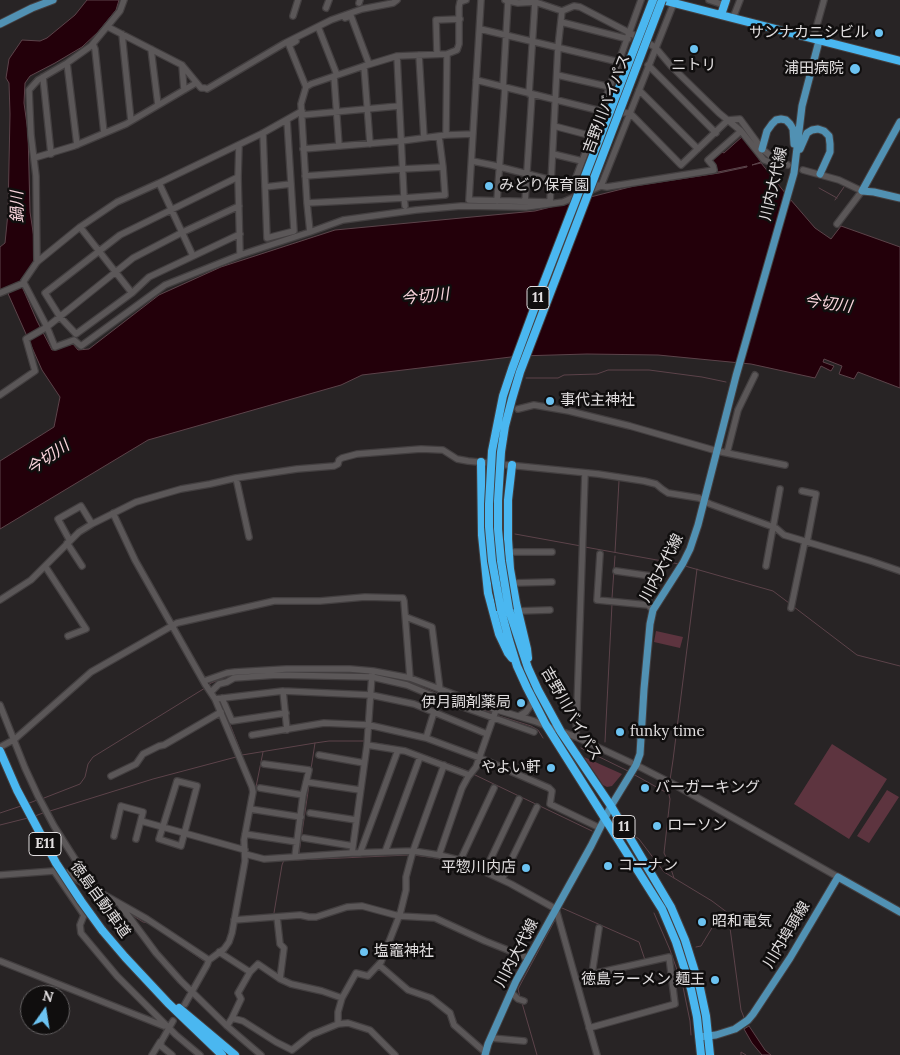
<!DOCTYPE html>
<html>
<head>
<meta charset="utf-8">
<style>
	body { margin:0 }
	#map { position:relative; width:900px; height:1055px; overflow:hidden; background:#282425; font-family:Lora,serif }
	canvas { display:block }
	.north { position:absolute; left:20px; top:985px; width:50px; height:50px; box-sizing:border-box; background:#100e0e; border:1px solid #646162; border-radius:50%; rotate:13deg; font-size:14px; font-weight:700; line-height:20px; text-align:center; color:#e1dedf }
	.north::after { content:''; display:block; margin:auto; width:18px; height:22px; background:#6cc3f2; clip-path:polygon(50% 0,100% 100%,50% 72%,0 100%) }
</style>
</head>
<body>
<div id="map">
<canvas width="900" height="1055"></canvas>
<div class="north">N</div>
</div>
<script>
const g = document.querySelector('canvas').getContext('2d');
g.lineJoin = 'round';
function fillPath(path, color) { g.fillStyle = color; g.fill(path, 'evenodd'); }
const toPath = rows => new Path2D(rows.map(r => 'M' + r).join(''));
function trace(path, color, width, dash) { g.strokeStyle = color; g.lineWidth = width; g.lineCap = dash ? 'butt' : 'round'; g.setLineDash(dash || []); g.stroke(path); }
function drawText(font, color, halo, rows, align = 'center') {
  g.font = font + ' Lora,"Noto Sans JP",serif'; g.lineWidth = 5; g.setLineDash([]); g.textBaseline = 'middle'; g.strokeStyle = halo; g.fillStyle = color; for (const [text, x, y, turn = 0] of rows) {
    g.save(); g.translate(x, y); g.rotate((+turn || 0) * Math.PI / 180); g.textAlign = isNaN(turn) ? turn : align; if (halo) g.strokeText(text, 0, 0); g.fillText(text, 0, 0); g.restore();
  }
}
const green = toPath([
	[656,631,683,637,680,648,654,642],
	[832,744,887,779,849,839,794,804],
	[584,757,622,774,612,786,607,787,603,785],
	[887,790,899,797,869,843,857,836]
]);
const water = toPath([
	[87,0,119,0,116,10,98,32,82,47,55,63,30,76,25,83,24,103,28,132,30,212,34,238,35,264,21,279,20,282,37,321,52,350,73,344,78,350,89,349,159,295,221,267,335,230,535,211,634,186,719,173,747,167,747,166,718,172,711,160,720,151,724,153,743,136,761,162,752,165,761,163,790,199,815,228,831,239,841,226,900,247,900,388,858,372,854,379,839,374,842,366,824,359,823,362,834,366,831,371,821,366,815,378,751,364,658,355,587,354,519,356,362,375,341,385,148,440,0,529,0,461,54,427,60,397,42,370,6,289,0,290,0,247,5,243,8,213,10,114,9,83,6,78,9,59,22,40,40,41,47,38,75,15,87,0],
	[749,1026,765,1050,771,1055,762,1055,752,1043,744,1029,749,1026]
]);
const stream = toPath([
	[819,188,837,198],
	[835,200,844,187],
	[526,378,558,378,564,375,597,374,608,370,649,370,702,377,726,382],
	[515,534,581,546],
	[585,547,679,564],
	[615,552,619,481],
	[685,566,773,591,789,603],
	[612,598,615,556],
	[794,607,857,655,900,666],
	[281,672,369,674],
	[373,674,407,681,457,702,493,713],
	[208,685,211,683,228,676,232,676],
	[224,709,242,755,315,743,329,741,365,741],
	[496,715,531,726,538,730,543,738],
	[369,742,399,747],
	[605,742,612,604],
	[581,748,628,771],
	[408,749,460,768,470,772],
	[311,769,315,743],
	[473,774,592,831],
	[633,774,669,794],
	[670,780,673,760,697,569],
	[669,784,668,791,670,799,664,853,669,863,674,878],
	[255,792,263,752],
	[44,798,80,784,85,777,88,764,93,757,205,688],
	[27,804,37,800],
	[50,811,153,779,236,757],
	[0,813,21,806],
	[35,816,43,813],
	[0,825,28,818],
	[636,837,639,839,664,872,712,901,728,913,741,1010,745,1020],
	[299,853,309,785],
	[413,855,436,858,460,864,488,876],
	[296,860,409,855],
	[0,878,51,874],
	[71,880,90,891,97,897,113,905],
	[562,908,639,942,645,960,646,960],
	[274,913,282,865,284,860],
	[654,913,670,950,683,987,690,1021,691,1035],
	[132,915,143,922,148,923],
	[153,926,204,961],
	[696,947,701,946,721,913],
	[583,979,592,976],
	[520,997,518,989,555,920],
	[522,1003,537,1055],
	[593,1024,671,1002],
	[595,1037,600,1055],
	[741,1055,741,1052,746,1055]
]);
const minor = toPath([
	[481,0,469,200,550,202,558,47,562,11],
	[709,0,724,5],
	[359,3,360,0],
	[326,8,329,0],
	[293,16,298,0],
	[345,18,351,16,369,64],
	[733,18,740,0],
	[561,22,628,39],
	[108,27,182,65,201,88,205,88,207,89,285,43,331,20,362,9,393,3,397,0],
	[319,29,337,75],
	[480,29,619,62],
	[122,34,131,121],
	[813,39,824,0],
	[296,41,289,45,306,87],
	[93,44,95,49,104,133],
	[151,49,158,105],
	[437,54,436,20,460,19],
	[419,55,424,138],
	[397,56,404,198,307,203,301,104,306,87,311,84,364,66,397,56,447,54,457,50,459,44,459,7,460,2,466,0],
	[67,63,77,145],
	[182,65,184,90],
	[648,65,716,133],
	[364,66,370,144],
	[557,75,610,87],
	[334,76,339,146],
	[43,77,51,154],
	[476,80,605,112,630,113,681,165,728,120,740,119,762,149,777,161,788,165],
	[503,87,508,1],
	[639,90,698,149],
	[529,94,535,2],
	[302,115,399,106],
	[554,126,592,136],
	[741,131,764,160,775,164],
	[263,133,267,238,294,231,287,120],
	[446,135,447,54],
	[303,149,401,141,446,135,473,134],
	[553,154,582,161],
	[34,158,74,146,126,124,196,83],
	[472,161,492,165,571,185,581,186,597,185,601,186,675,0],
	[803,170,839,180,862,191,837,224],
	[305,176,402,169,443,167],
	[238,177,120,235,45,293,60,317,76,334,132,293,149,277,240,234],
	[159,183,193,256],
	[571,185,575,180,601,111,641,0],
	[265,187,291,184],
	[497,201,505,88],
	[525,202,532,94],
	[405,206,404,198,445,195,443,167,439,136],
	[80,227,132,293],
	[310,232,343,220,416,210,461,206,526,207,563,202,601,186,607,187,714,170,713,166,708,160,741,131,719,113,671,66,655,47,630,33,580,7,574,6,562,11,535,2,518,3,505,0],
	[240,255,310,232,307,203],
	[37,262,36,176,31,135,29,90,38,80,67,63,91,46,120,11,124,0],
	[24,283,47,327,55,347,74,340,81,346,165,285,240,255,238,177,239,145],
	[0,293,24,283,24,281,37,262,80,227,117,202,159,183,263,133,302,111],
	[0,395,35,371,26,339,47,327,133,258,183,232,239,206],
	[518,409,534,405,569,411,630,426,717,451,785,465],
	[727,453,738,410,755,375],
	[236,478,249,537],
	[802,491,816,494,807,542],
	[113,513,135,560,205,684,215,699,252,787,253,792,244,840,245,861,232,933,229,942,224,949,209,960,207,965,185,1004],
	[70,541,58,519,81,506,92,524],
	[67,543,82,566],
	[509,552,552,552],
	[600,554,597,600,648,605,653,610],
	[45,566,86,629,68,636],
	[766,566,780,489],
	[616,571,651,576,648,605],
	[512,583,552,582],
	[0,600,31,580,79,532,92,524,136,502,181,489,210,484,236,478,297,469,334,466,338,464,339,460,342,458,357,454,421,449,443,450,457,459,468,461,598,474,644,481,656,484,662,489,668,493,699,498,710,504,776,528,784,535,871,561,900,571],
	[791,608,805,541],
	[518,611,550,610],
	[406,617,432,627,440,690],
	[204,681,227,673,235,672,286,669,350,669,373,671,410,678,491,708,534,721,576,737,636,765,675,785,838,877],
	[283,691,287,730],
	[211,692,219,684,227,682,234,678,277,675,372,677,407,685,443,700,534,732],
	[222,698,232,721,286,713],
	[215,699,283,691,371,695,414,704,487,734],
	[0,705,25,768,38,796,54,826,94,889,147,919,209,960],
	[434,712,426,738,480,758,549,788,552,791,550,804,600,828],
	[519,716,526,712,528,709,531,705,532,698],
	[252,735,324,723,369,725,426,738],
	[576,737,585,473],
	[367,745,405,751,469,775],
	[0,747,15,739,91,672,177,623,274,601,320,601,365,597,403,598,404,601,410,678],
	[319,755,364,763],
	[264,764,309,770,303,795,295,856],
	[111,776,136,764,143,754,159,746,164,745,221,712],
	[177,781,197,786,181,846,159,839,177,781],
	[306,782,360,790],
	[260,788,303,795],
	[250,809,301,817],
	[310,813,356,820],
	[141,821,245,850],
	[245,834,297,842],
	[114,836,121,806,143,812,136,839],
	[304,838,353,846],
	[385,852,420,757],
	[352,853,367,745,372,674],
	[360,853,398,750],
	[245,854,264,859,352,853,413,851,439,855,459,860,479,869,511,884,556,909,597,1055],
	[439,855,462,788,468,777,476,767,496,710],
	[460,861,494,788],
	[485,871,519,799],
	[60,872,67,873,92,888],
	[0,875,54,871,84,915,80,925,81,933,117,976,176,1035,200,1055],
	[502,879,537,807],
	[121,906,156,953,181,981,227,1026,261,1055],
	[277,917,280,944,284,948,280,979],
	[234,920,300,915,309,917,316,917,347,907,362,906,399,916,435,918,485,941,528,958],
	[219,952,250,972,258,964,280,979,291,984,322,991,342,998],
	[0,961,164,1026],
	[379,965,408,990,431,998,450,1013,454,1025,486,1053],
	[511,992,518,999,524,1001],
	[232,1018,241,999,238,993,250,972],
	[338,1024,338,1012,342,998,356,973,368,976,381,962,400,914,406,890,406,877,413,851,444,765],
	[227,1026,232,1018,243,1021,276,1042,292,1050],
	[589,1028,675,1004,669,957,592,974,599,928],
	[491,1038,524,1041],
	[292,1050,311,1035,338,1024,348,1023,370,1030,395,1055],
	[152,1055,160,1042],
	[172,1055,161,1046,161,1042,173,1021]
]);
const major = toPath([
	[0,24,32,8,53,0],
	[900,122,862,191,874,192,900,198],
	[762,149,767,131,772,124,776,120,781,119,786,120,790,124,793,129,794,144],
	[800,149,807,133,812,130,818,129,824,131,829,136,830,144,830,152,820,174],
	[699,1037,716,1035,735,1029,748,1020,753,1014,790,958,838,877,900,912],
	[485,1055,488,1044,516,981,591,846,611,806,636,765,640,754,644,689,650,624,653,610,683,563,690,549,698,525,736,376,794,173,802,106,819,41]
]);
const highway = toPath([
	[662,0,900,61],
	[721,15,726,0],
	[481,462,482,535,488,593,499,634,508,653,512,658],
	[512,465,508,500,508,539,510,569,516,603,527,649,528,658],
	[501,610,509,640,517,666,527,688,546,725,662,909,676,942,691,989,697,1017,701,1055],
	[509,610,528,668,538,690,561,732,611,806,671,907,685,940,700,988,706,1016,710,1055],
	[102,930,125,957,168,1003,222,1055],
	[179,1008,235,1055]
]);
const highwayBridge = toPath([
	[501,610,492,561,489,527,489,504,492,451,503,396,512,369,543,285,653,0],
	[509,610,501,561,498,529,498,501,501,452,505,426,512,399,520,372,662,0],
	[0,751,17,790,56,863,81,901,102,930]
]);
const markers = [
	[879,33,5,"#6cc3f2"],
	[694,49,5,"#6cc3f2"],
	[855,69,6,"#6cc3f2"],
	[489,186,5,"#6cc3f2"],
	[550,401,5,"#6cc3f2"],
	[521,703,5,"#6cc3f2"],
	[620,732,5,"#6cc3f2"],
	[551,768,5,"#6cc3f2"],
	[645,788,5,"#6cc3f2"],
	[657,826,5,"#6cc3f2"],
	[608,866,5,"#6cc3f2"],
	[526,868,5,"#6cc3f2"],
	[702,922,5,"#6cc3f2"],
	[364,952,5,"#6cc3f2"],
	[715,980,5,"#6cc3f2"]
];
const shields = [
	[538,298,22],
	[624,827,22],
	[45,844,32]
];
const shieldNames = [
	["11",538,298],
	["11",624,827],
	["E11",45,844]
];
const poiNames = [
	["サンナカニシビル",869,33,"right"],
	["ニトリ",694,66,"center"],
	["浦田病院",844,69,"right"],
	["みどり保育園",499,186],
	["事代主神社",560,401],
	["伊月調剤薬局",511,703,"right"],
	["funky time",630,732],
	["やよい軒",541,768,"right"],
	["バーガーキング",655,788],
	["ローソン",667,826],
	["コーナン",618,866],
	["平惣川内店",516,868,"right"],
	["昭和電気",712,922],
	["塩竈神社",374,952],
	["徳島ラーメン 麺王",705,980,"right"]
];
const streetNames = [
	["吉野川バイパス",607,104,-69],
	["川内大代線",774,184,-77],
	["川内大代線",662,568,-62],
	["吉野川バイパス",571,714,60],
	["徳島自動車道",100,900,54],
	["川内埠頭線",787,935,-59],
	["川内大代線",517,953,-62]
];
const waterNames = [
	["鍋川",18,207,-91],
	["今切川",425,297,-6],
	["今切川",828,304,8],
	["今切川",48,458,-35]
];
fillPath(green, '#5d343f');
fillPath(water, '#23000a');
trace(water, '#5c434a', 1);
trace(stream, '#5c434a', 1);
trace(minor, '#433f40', 8);
trace(major, '#433f40', 9);
trace(highway, '#433f40', 10);
trace(minor, '#5b5758', 5.5);
trace(major, '#5191b3', 7);
trace(highway, '#4ab7f0', 8);
trace(highwayBridge, '#433f40', 10, []);
trace(highwayBridge, '#4ab7f0', 8);
for (const [x, y, r, color] of markers) { const dot = new Path2D(); dot.arc(x, y, r, 0, 2 * Math.PI); g.fillStyle = color; g.fill(dot); trace(dot, '#100e0e', 2); }
for (const [x, y, w] of shields) { const box = new Path2D(); box.roundRect(x - w / 2, y - 11.5, w, 23, 4); g.fillStyle = '#100e0e'; g.fill(box); trace(box, '#e1dedf', 1); }
drawText('bold 14px', '#e1dedf', null, shieldNames);
drawText('15px', '#e1dedf', '#100e0e', poiNames, 'left');
drawText('15px', '#e1dedf', '#100e0e', streetNames);
drawText('italic 16px', '#fbd6de', '#100e0e', waterNames);
</script>
</body>
</html>
